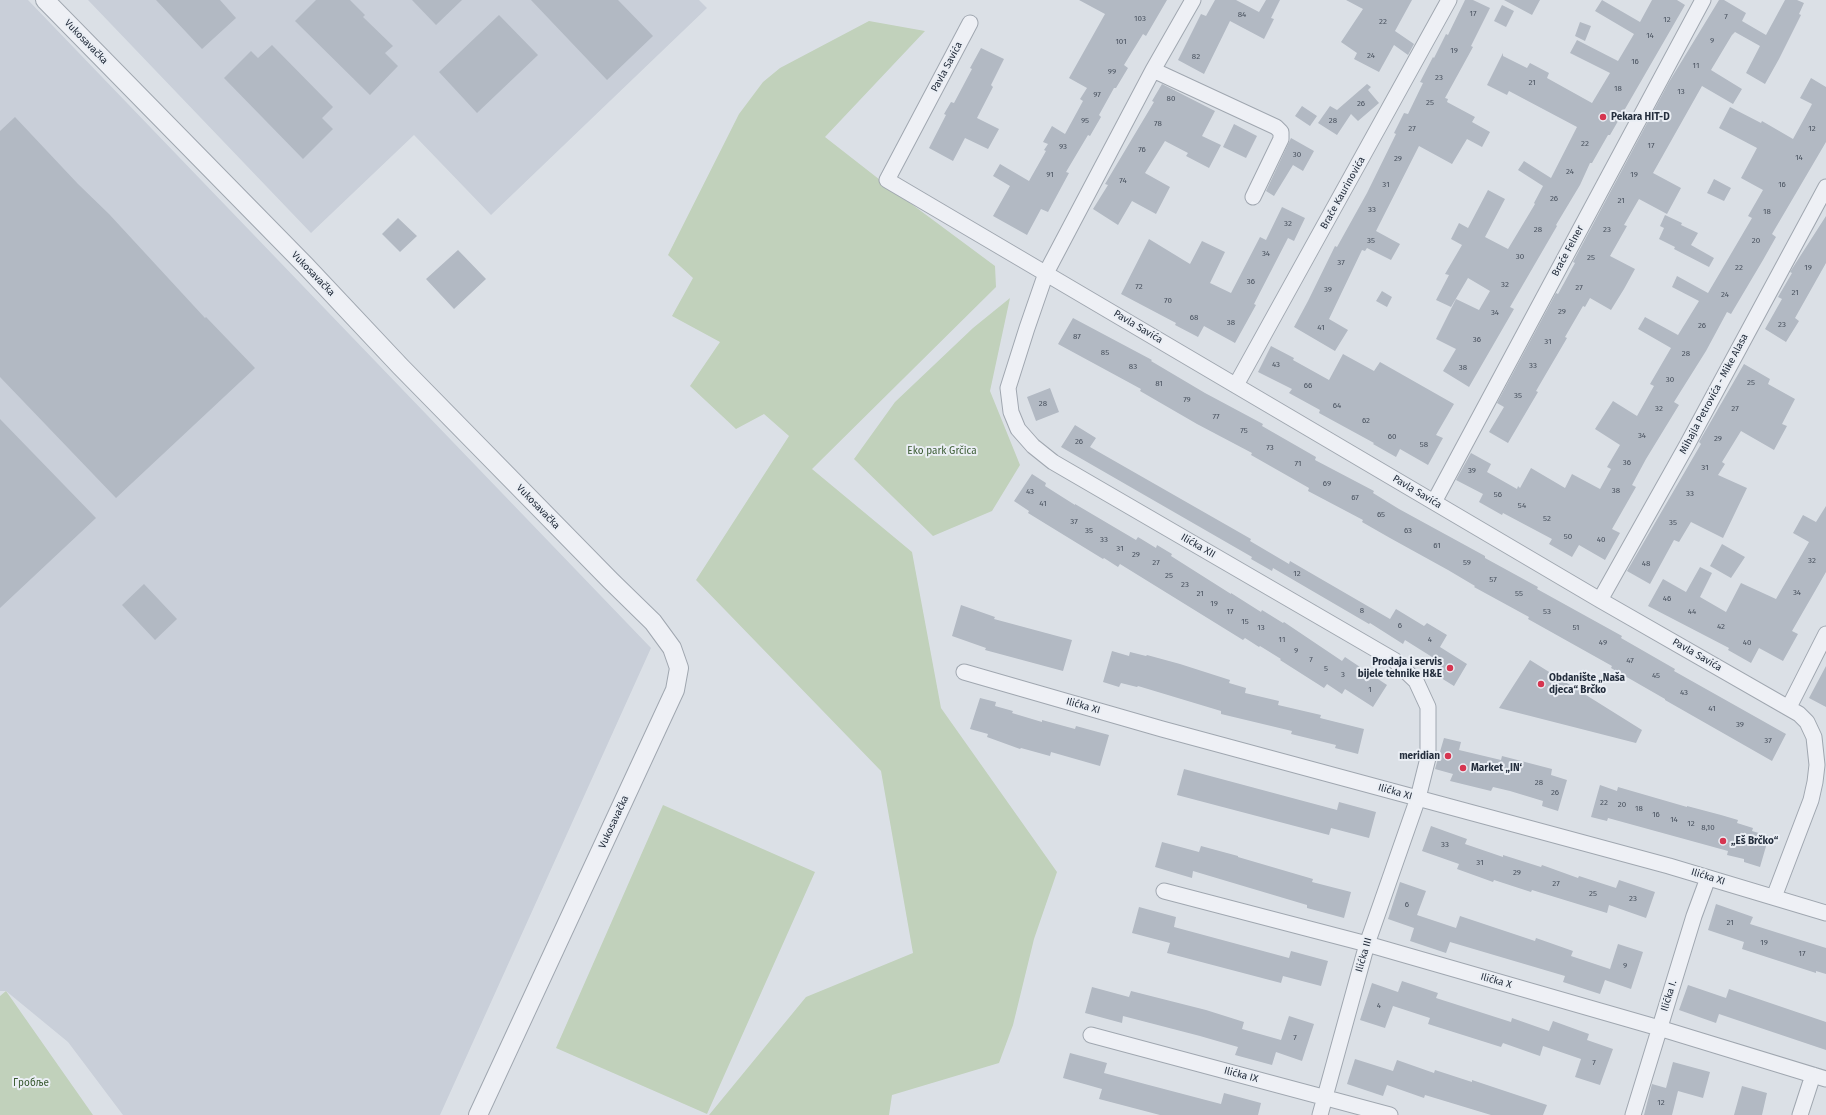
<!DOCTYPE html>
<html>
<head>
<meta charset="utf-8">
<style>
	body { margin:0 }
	canvas { display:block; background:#dbe0e6 }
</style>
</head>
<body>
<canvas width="1826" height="1115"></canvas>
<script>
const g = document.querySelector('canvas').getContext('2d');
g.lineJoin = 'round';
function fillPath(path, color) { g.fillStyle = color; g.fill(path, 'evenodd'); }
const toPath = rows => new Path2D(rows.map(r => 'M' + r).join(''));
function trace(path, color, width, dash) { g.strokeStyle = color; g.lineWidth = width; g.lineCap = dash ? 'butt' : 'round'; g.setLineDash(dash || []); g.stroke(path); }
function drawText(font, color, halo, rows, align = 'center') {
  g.font = font + ' "Fira Sans",sans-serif'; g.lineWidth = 4; g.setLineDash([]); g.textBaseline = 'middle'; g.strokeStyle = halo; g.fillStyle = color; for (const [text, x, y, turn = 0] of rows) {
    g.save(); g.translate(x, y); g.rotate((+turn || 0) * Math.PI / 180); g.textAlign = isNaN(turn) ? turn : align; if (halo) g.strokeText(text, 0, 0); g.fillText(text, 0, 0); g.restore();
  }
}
const built = toPath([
	[0,0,28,0,651,648,440,1115,123,1115,68,1042,6,991,0,991],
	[88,0,699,0,707,8,491,215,414,135,311,233]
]);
const green = toPath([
	[869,21,925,31,825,137,898,194,995,266,996,287,812,469,912,552,941,708,1057,872,1034,939,1013,1025,999,1063,892,1095,889,1115,709,1115,806,997,913,953,881,771,696,580,789,436,764,414,736,429,690,386,720,342,672,316,693,278,668,255,739,114,763,82,780,68],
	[1010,298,990,391,1020,465,992,511,933,536,854,459,895,402,973,328],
	[663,805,815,872,707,1114,556,1048],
	[6,991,93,1115,0,1115,0,996]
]);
const building = toPath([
	[156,0,220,0,236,18,202,49],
	[316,0,350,0,365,15,363,17,393,46,385,53,398,66,370,95,295,21],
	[412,0,462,0,436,25],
	[531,0,618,0,653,36,607,80],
	[1079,0,1167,0,1146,36,1143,34,1124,65,1128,68,1116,88,1114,88,1099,115,1101,117,1090,136,1088,135,1066,172,1069,173,1048,212,1041,209,1027,235,993,216,1010,186,993,176,1000,164,1029,181,1046,151,1044,150,1048,144,1043,142,1052,126,1065,134,1083,101,1080,99,1087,88,1069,78,1105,14],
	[1215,0,1236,0,1259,12,1266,0,1280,0,1271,18,1274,19,1264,39,1230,21,1204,74,1178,60,1201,14,1206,16],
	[1346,0,1412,0,1395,31,1414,44,1408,55,1394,45,1379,72,1354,59,1357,53,1341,42,1363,9],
	[1465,0,1473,0,1490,8,1471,46,1473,47,1445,98,1448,99,1447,102,1475,117,1472,122,1490,132,1482,147,1467,139,1452,164,1419,146,1376,231,1400,244,1391,260,1367,248,1365,251,1362,250,1329,319,1348,330,1335,351,1294,327,1308,301,1335,246,1337,247,1367,193,1396,134,1394,133,1404,113,1408,114,1423,83,1420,82,1433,57,1434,58,1446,34,1448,35],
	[1504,0,1540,0,1532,15],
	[1602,0,1640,22,1652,0,1677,0,1685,5,1610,135,1608,135,1592,163,1590,163,1580,185,1556,225,1557,226,1510,307,1514,309,1469,387,1443,371,1456,349,1436,339,1456,299,1479,310,1490,291,1468,278,1451,307,1436,300,1449,275,1445,274,1462,245,1451,239,1459,223,1468,228,1488,190,1505,199,1485,237,1508,249,1535,204,1534,203,1543,186,1518,170,1524,161,1551,178,1577,127,1509,91,1507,95,1487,85,1503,53,1503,56,1527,68,1530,63,1549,73,1547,78,1592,103,1610,73,1570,53,1577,40,1618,61,1634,34,1595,11],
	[1719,0,1724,0,1746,13,1742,21,1766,35,1785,0,1797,0,1804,3,1799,14,1801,15,1779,59,1765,84,1746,73,1760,46,1735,32,1732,35,1711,70,1742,89,1733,104,1702,86,1653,173,1681,188,1667,214,1639,199,1624,225,1627,226,1610,256,1635,269,1624,289,1611,310,1590,298,1585,307,1583,306,1565,337,1567,338,1536,391,1538,392,1508,443,1489,432,1504,407,1497,403,1556,293,1558,294,1575,263,1573,262,1669,82],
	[1502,5,1514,11,1506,27,1494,21],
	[499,15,538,55,477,113,439,72],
	[1580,22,1591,26,1585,41,1575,36],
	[272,45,333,107,322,118,333,129,303,159,224,78,251,51,258,58],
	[981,48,1004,59,991,85,993,87,977,118,999,129,988,149,965,138,953,161,929,148,946,115,944,114,951,102,954,103,972,69,970,68],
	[1811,78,1826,87,1826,142,1772,234,1776,237,1763,260,1731,314,1727,312,1706,351,1674,402,1679,405,1646,459,1632,485,1636,487,1612,529,1620,533,1605,560,1579,545,1572,557,1549,544,1552,539,1503,513,1502,515,1479,502,1483,494,1456,480,1471,453,1491,464,1487,472,1517,489,1518,486,1520,488,1531,468,1565,488,1572,474,1600,489,1611,469,1607,467,1620,445,1595,429,1613,401,1637,416,1654,386,1650,384,1671,348,1638,329,1645,317,1678,335,1699,301,1672,287,1677,276,1708,293,1752,218,1748,216,1763,190,1741,178,1757,148,1719,128,1730,107,1761,123,1762,121,1793,139,1810,108,1812,104,1800,98],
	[1162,84,1215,111,1202,136,1221,145,1209,168,1186,156,1188,153,1165,141,1145,173,1170,187,1156,214,1132,201,1118,225,1093,209,1108,185,1105,184,1154,102,1152,101],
	[1367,84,1371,87,1368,90,1379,103,1358,121,1351,114,1337,135,1318,123,1330,106,1337,110],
	[1302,106,1317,116,1310,126,1295,116],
	[15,117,78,184,109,214,205,318,206,317,255,368,116,498,0,377,0,131],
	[1234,124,1257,136,1246,158,1223,147],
	[1291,138,1314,151,1303,171,1293,165,1274,196,1266,191],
	[1714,179,1731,188,1724,201,1707,193],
	[1282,207,1305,218,1294,241,1288,238,1254,304,1256,305,1235,343,1204,326,1198,337,1175,325,1176,323,1121,294,1149,239,1190,264,1202,241,1225,252,1210,283,1231,293,1260,237,1266,240],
	[1665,215,1682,223,1681,225,1698,233,1691,245,1714,258,1709,267,1674,249,1675,247,1659,239,1664,228,1660,226],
	[1826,216,1826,263,1795,318,1799,321,1786,342,1765,329,1782,299,1778,297,1792,273,1790,272],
	[398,218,417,236,400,252,382,234],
	[458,250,486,279,454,309,426,279],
	[1382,291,1392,297,1387,307,1376,301],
	[1073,318,1152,360,1151,361,1205,393,1263,424,1262,426,1316,457,1315,460,1374,491,1373,493,1399,509,1485,556,1485,558,1538,587,1537,589,1622,636,1621,638,1675,669,1674,671,1786,734,1772,761,1665,700,1665,699,1611,668,1612,666,1528,619,1529,617,1474,587,1475,586,1448,570,1390,538,1362,522,1363,520,1308,491,1309,488,1251,455,1252,453,1197,424,1140,391,1141,389,1058,344],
	[1271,346,1294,358,1293,360,1329,380,1343,354,1374,371,1380,362,1454,404,1436,435,1443,438,1428,465,1400,449,1396,457,1373,444,1374,443,1319,413,1320,410,1289,393,1292,389,1258,372],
	[1744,364,1770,379,1768,384,1795,399,1782,424,1787,426,1774,450,1741,431,1722,462,1725,464,1718,475,1747,488,1723,538,1691,522,1679,542,1674,540,1650,584,1627,571,1701,444,1699,442],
	[1050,388,1059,412,1036,421,1027,397],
	[0,419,96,518,0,608],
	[1075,425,1096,438,1090,447,1251,539,1250,541,1289,564,1290,561,1390,619,1396,609,1424,626,1427,623,1447,635,1440,647,1467,664,1454,686,1433,673,1440,662,1405,640,1403,644,1370,623,1369,624,1273,568,1272,571,1251,559,1252,557,1061,447],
	[1032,474,1046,483,1045,486,1075,505,1075,504,1136,540,1138,537,1156,548,1157,545,1172,554,1171,556,1231,594,1231,593,1261,612,1262,610,1283,623,1284,622,1342,661,1345,657,1387,685,1373,707,1345,689,1342,694,1327,684,1324,688,1280,660,1281,659,1260,646,1259,647,1245,638,1243,640,1120,564,1118,567,1104,558,1103,559,1028,513,1029,511,1014,501],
	[1826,506,1826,572,1792,631,1798,634,1783,661,1759,648,1751,663,1728,650,1729,648,1648,606,1663,579,1686,592,1700,567,1712,573,1700,597,1726,612,1741,583,1776,599,1809,542,1793,533,1803,515,1816,522],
	[1722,544,1745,557,1731,578,1710,566],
	[144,584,177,619,155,640,122,605],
	[961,605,995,617,994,619,1072,640,1063,671,985,650,986,648,952,636],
	[1112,651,1129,656,1130,652,1146,656,1147,655,1180,664,1230,680,1229,683,1246,688,1245,693,1279,701,1278,705,1321,715,1320,718,1364,729,1358,754,1335,748,1336,745,1291,734,1292,731,1221,714,1221,711,1138,686,1137,687,1121,683,1119,687,1103,682],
	[1530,660,1642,730,1636,743,1499,708],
	[1826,666,1826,707,1809,698],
	[980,698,996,702,995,706,1013,711,1012,713,1042,722,1042,720,1075,729,1076,726,1109,735,1100,766,1051,752,1050,756,1021,748,1020,749,987,737,988,734,970,729],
	[1444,738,1461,742,1459,750,1501,760,1502,756,1552,769,1551,775,1567,780,1558,811,1542,806,1543,801,1510,791,1493,787,1491,791,1450,781,1453,774,1435,769],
	[1184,769,1337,810,1339,802,1376,812,1369,838,1331,828,1329,835,1177,795],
	[1600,785,1617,791,1618,787,1687,807,1687,806,1721,815,1738,820,1737,823,1753,828,1752,831,1769,836,1760,867,1744,862,1744,859,1727,855,1728,851,1608,818,1607,821,1591,817],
	[1431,826,1467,839,1465,844,1503,857,1503,855,1541,867,1542,865,1578,878,1579,876,1616,888,1619,880,1655,892,1646,918,1609,905,1607,913,1532,890,1531,892,1494,880,1493,882,1457,869,1459,864,1422,851],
	[1162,842,1199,852,1201,846,1238,856,1238,857,1313,879,1312,882,1351,892,1344,918,1307,908,1307,905,1193,871,1192,878,1155,867],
	[1400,882,1426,891,1417,915,1456,928,1460,916,1535,941,1536,938,1573,951,1571,956,1610,969,1618,944,1643,952,1631,989,1605,980,1600,994,1563,982,1565,976,1450,942,1446,953,1410,941,1414,928,1388,919],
	[1716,904,1753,917,1750,924,1826,948,1826,974,1816,971,1816,973,1742,949,1744,942,1708,930],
	[1139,907,1176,917,1174,927,1289,958,1291,951,1328,961,1321,986,1283,976,1281,983,1167,953,1170,943,1132,933],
	[1402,981,1438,993,1436,998,1511,1022,1512,1018,1549,1031,1553,1021,1589,1034,1587,1040,1613,1049,1600,1085,1575,1077,1581,1059,1543,1046,1540,1056,1503,1043,1501,1047,1428,1024,1430,1018,1393,1006,1385,1028,1360,1020,1372,983,1398,992],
	[1688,985,1726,998,1729,989,1826,1022,1826,1050,1719,1014,1716,1023,1679,1010],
	[1092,987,1129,997,1131,991,1206,1010,1244,1022,1242,1029,1281,1040,1289,1016,1314,1024,1302,1061,1276,1052,1272,1065,1235,1055,1238,1047,1200,1036,1123,1016,1122,1023,1085,1013],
	[1070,1053,1107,1063,1104,1073,1145,1084,1221,1104,1224,1093,1261,1103,1258,1115,1160,1115,1099,1099,1102,1089,1063,1078],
	[1355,1059,1393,1071,1397,1060,1434,1073,1435,1070,1472,1082,1472,1080,1547,1105,1543,1115,1491,1115,1425,1095,1424,1098,1387,1085,1383,1096,1347,1084],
	[1673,1062,1710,1072,1703,1098,1678,1091,1672,1115,1644,1115,1652,1084,1666,1088],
	[1742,1086,1767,1093,1762,1115,1734,1115]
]);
const minor = toPath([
	[1193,0,1153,70,1046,273,1027,328,1008,388,1011,412,1018,429,1033,446,1053,462,1394,660,1416,681,1428,707,1428,758,1418,798,1367,944,1320,1115],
	[970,23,887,180,1600,600,1799,714,1807,722,1814,737,1817,765,1815,782,1811,800,1774,897],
	[1153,70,1276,127,1281,132,1281,139,1253,197],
	[1236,385,1449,0],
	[1434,502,1703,0],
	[1600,600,1687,445,1826,187],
	[964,672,1162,729,1669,866,1826,913],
	[1789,707,1826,634],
	[1164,891,1367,944,1659,1028,1826,1079],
	[1091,1035,1390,1115],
	[1633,1115,1694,916,1708,878],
	[1800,1115,1813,1075]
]);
const tertiary = toPath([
	[45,0,305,265,400,366,611,581,653,622,672,648,679,668,675,690,478,1115]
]);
const markers = [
	[1603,117,4,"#d63550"],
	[1450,668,4,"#d63550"],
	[1541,684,4,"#d63550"],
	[1448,756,4,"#d63550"],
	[1463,768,4,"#d63550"],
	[1723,841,4,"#d63550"]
];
const numberNames = [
	["17",1473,14],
	["84",1242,15],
	["7",1726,17],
	["103",1140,19],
	["12",1667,20],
	["22",1383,22],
	["14",1650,36],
	["9",1712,41],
	["101",1121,42],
	["19",1454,51],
	["24",1371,56],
	["82",1196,57],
	["16",1635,62],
	["11",1696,66],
	["99",1112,72],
	["23",1439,78],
	["21",1532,83],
	["18",1618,89],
	["13",1681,92],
	["97",1097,95],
	["80",1171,99],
	["25",1430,103],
	["26",1361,104],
	["95",1085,121],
	["28",1333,121],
	["78",1158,124],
	["27",1412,129],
	["12",1812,129],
	["22",1585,144],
	["17",1651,146],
	["93",1063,147],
	["76",1142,150],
	["30",1297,155],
	["14",1799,158],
	["29",1398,159],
	["24",1570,172],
	["91",1050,175],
	["19",1634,175],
	["74",1123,181],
	["31",1386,185],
	["16",1782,185],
	["26",1554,199],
	["21",1621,201],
	["33",1372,210],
	["18",1767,212],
	["32",1288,224],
	["28",1538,230],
	["23",1607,230],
	["35",1371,241],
	["20",1756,241],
	["34",1266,254],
	["30",1520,257],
	["25",1591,258],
	["37",1341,263],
	["22",1739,268],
	["19",1808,268],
	["36",1251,282],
	["32",1505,285],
	["72",1139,287],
	["27",1579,288],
	["39",1328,290],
	["21",1795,293],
	["24",1725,295],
	["70",1168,301],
	["29",1562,312],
	["34",1495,313],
	["68",1194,318],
	["38",1231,323],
	["23",1782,325],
	["26",1702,326],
	["41",1321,328],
	["87",1077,337],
	["36",1477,340],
	["31",1548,342],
	["85",1105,353],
	["28",1686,354],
	["43",1276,365],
	["33",1533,366],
	["83",1133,367],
	["38",1463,368],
	["30",1670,380],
	["25",1751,383],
	["81",1159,384],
	["66",1308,386],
	["35",1518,396],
	["79",1187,400],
	["28",1043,404],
	["64",1337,406],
	["32",1659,409],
	["27",1735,409],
	["77",1216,417],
	["62",1366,421],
	["75",1244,431],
	["34",1642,436],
	["60",1392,437],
	["29",1718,439],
	["26",1079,442],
	["58",1424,445],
	["73",1270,448],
	["36",1627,463],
	["71",1298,464],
	["31",1705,468],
	["39",1472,471],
	["69",1327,484],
	["38",1616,491],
	["43",1030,492],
	["33",1690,494],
	["56",1498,495],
	["67",1355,498],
	["41",1043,504],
	["54",1522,506],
	["65",1381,515],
	["52",1547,519],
	["37",1074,522],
	["35",1673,523],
	["35",1089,531],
	["63",1408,531],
	["50",1568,537],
	["33",1104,540],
	["40",1601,540],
	["61",1437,546],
	["31",1120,549],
	["29",1136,555],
	["32",1812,561],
	["27",1156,563],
	["59",1467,563],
	["48",1646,564],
	["12",1297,574],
	["25",1169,576],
	["57",1493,580],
	["23",1185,585],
	["34",1797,593],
	["21",1200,594],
	["55",1519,594],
	["46",1667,599],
	["19",1214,604],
	["8",1362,611],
	["17",1230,612],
	["53",1547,612],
	["44",1692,612],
	["15",1245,622],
	["6",1400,626],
	["42",1721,627],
	["13",1261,628],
	["51",1576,628],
	["11",1282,640],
	["4",1430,640],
	["49",1603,643],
	["40",1747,643],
	["9",1296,651],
	["7",1311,660],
	["47",1630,661],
	["5",1326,669],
	["3",1343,675],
	["45",1656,676],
	["1",1370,690],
	["43",1684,693],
	["41",1712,709],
	["39",1740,725],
	["37",1768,741],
	["28",1539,783],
	["26",1555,793],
	["22",1604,803],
	["20",1622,805],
	["18",1639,809],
	["16",1656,815],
	["14",1674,820],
	["12",1691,824],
	["8,10",1708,828],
	["33",1445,845],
	["31",1480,863],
	["29",1517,873],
	["27",1556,884],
	["25",1593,894],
	["23",1633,899],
	["6",1407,905],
	["21",1730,923],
	["19",1764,943],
	["17",1802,954],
	["9",1625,966],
	["4",1379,1006],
	["7",1295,1038],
	["7",1594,1063],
	["12",1661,1103]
];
const streetNames = [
	["Vukosavačka",86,42,46],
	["Pavla Savića",947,67,-62],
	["Braće Kaurinovića",1343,193,-61],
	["Braće Felner",1568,251,-62],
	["Vukosavačka",313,274,46],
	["Pavla Savića",1138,327,31],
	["Mihajla Petrovića - Mike Alasa",1714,394,-62],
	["Pavla Savića",1417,492,31],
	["Vukosavačka",538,507,46],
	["Ilićka XII",1198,546,30],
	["Pavla Savića",1697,655,30],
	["Ilićka XI",1083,706,16],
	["Ilićka XI",1395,792,16],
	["Vukosavačka",614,822,-65],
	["Ilićka XI",1708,877,17],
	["Ilićka III",1364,955,-74],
	["Ilićka X",1496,981,16],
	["Ilićka I.",1669,996,-73],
	["Ilićka IX",1241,1075,15]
];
const poiNames = [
	["Pekara HIT-D",1611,117],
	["Prodaja i servis",1442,662,"right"],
	["bijele tehnike H&E",1442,674,"right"],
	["Obdanište „Naša",1549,678],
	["djeca“ Brčko",1549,690],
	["meridian",1440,756,"right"],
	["Market „IN‘",1471,768],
	["„Eš Brčko“",1731,841]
];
const parkNames = [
	["Eko park Grčica",942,451],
	["Гробље",31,1083]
];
fillPath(built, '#c9cfd9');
fillPath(green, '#c1d1bb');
fillPath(building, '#b2b9c3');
trace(minor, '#a0a7b0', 17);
trace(tertiary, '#a0a7b0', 20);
trace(minor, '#eef0f5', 15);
trace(tertiary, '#eef0f5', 18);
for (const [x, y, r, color] of markers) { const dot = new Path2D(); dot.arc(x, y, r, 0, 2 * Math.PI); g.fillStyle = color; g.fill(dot); trace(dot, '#eaeef4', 1.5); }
drawText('8px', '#48515e', null, numberNames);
drawText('10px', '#242e3d', '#eaeef4', streetNames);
drawText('bold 10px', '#242e3d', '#eaeef4', poiNames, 'left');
drawText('10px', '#395a31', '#eaeef4', parkNames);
</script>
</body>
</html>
